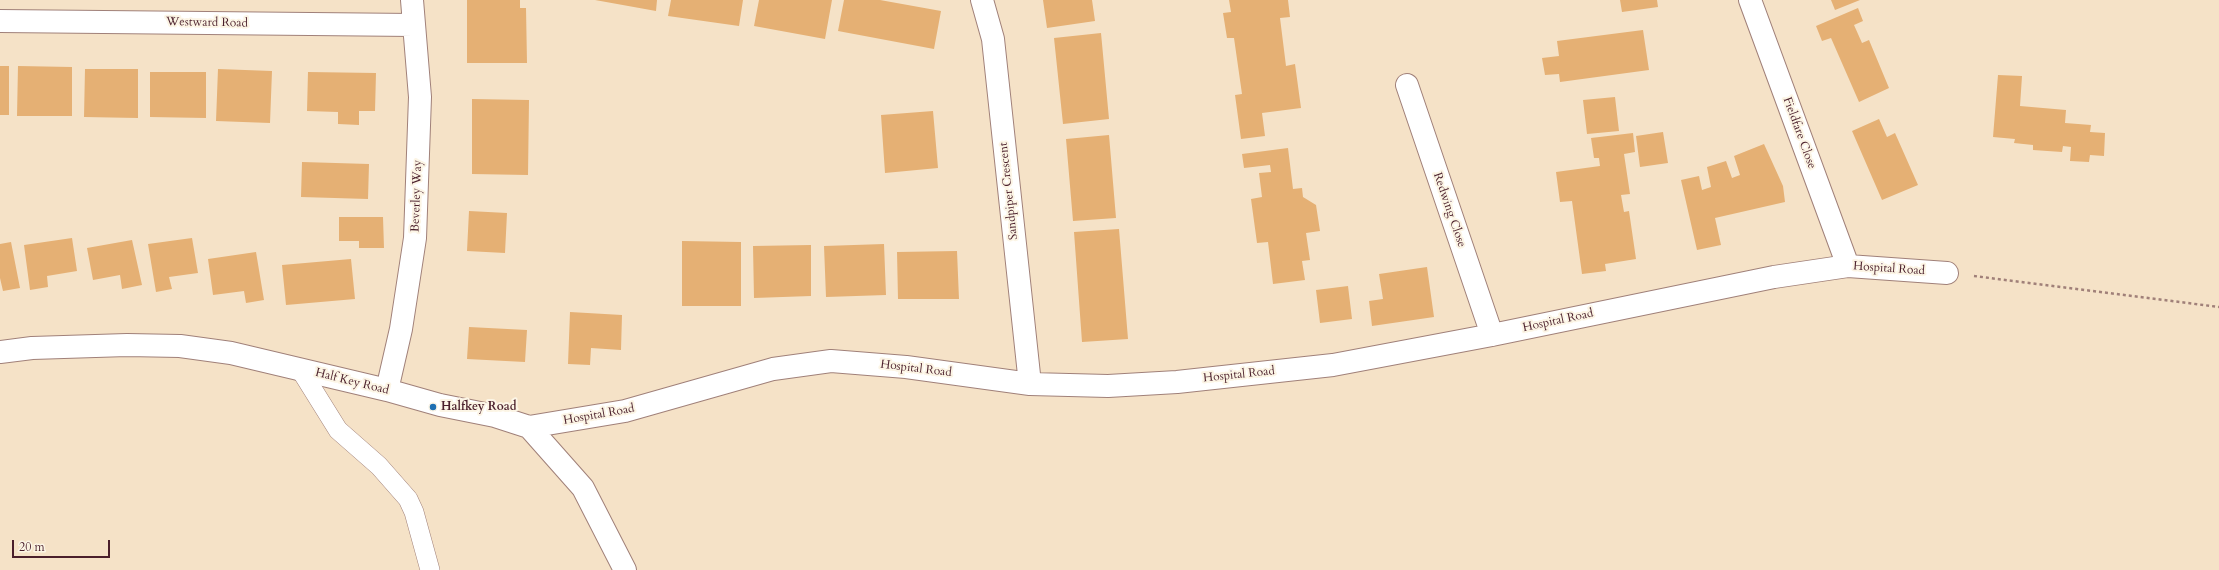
<!DOCTYPE html>
<html>
<head>
<meta charset="utf-8">
<style>
	body { margin:0 }
	#map { position:relative; width:2219px; height:570px; overflow:hidden; background:#f5e2c7; font-family:Cardo,serif }
	canvas { display:block }
	.scale { position:absolute; left:12px; top:540px; width:98px; height:18px; box-sizing:border-box; border:2px solid #4a1f2b; border-top:0; padding-left:5px; font-size:12px; line-height:14px; white-space:nowrap; color:#4a1f2b; -webkit-text-stroke:3px #fcf5e5; paint-order:stroke }
</style>
</head>
<body>
<div id="map">
<canvas width="2219" height="570"></canvas>
<div class="scale">20 m</div>
</div>
<script>
const g = document.querySelector('canvas').getContext('2d');
g.lineJoin = 'round';
function fillPath(path, color) { g.fillStyle = color; g.fill(path, 'evenodd'); }
const toPath = rows => new Path2D(rows.map(r => 'M' + r).join(''));
function trace(path, color, width, dash) { g.strokeStyle = color; g.lineWidth = width; g.lineCap = dash ? 'butt' : 'round'; g.setLineDash(dash || []); g.stroke(path); }
function drawText(font, color, halo, rows, align = 'center') {
  g.font = font + ' Cardo,serif'; g.lineWidth = 4; g.setLineDash([]); g.textBaseline = 'middle'; g.strokeStyle = halo; g.fillStyle = color; for (const [text, x, y, turn = 0] of rows) {
    g.save(); g.translate(x, y); g.rotate((+turn || 0) * Math.PI / 180); g.textAlign = isNaN(turn) ? turn : align; if (halo) g.strokeText(text, 0, 0); g.fillText(text, 0, 0); g.restore();
  }
}
const building = toPath([
	[467,0,520,0,520,8,526,8,527,63,467,63],
	[595,0,657,0,656,11],
	[671,0,743,0,739,26,668,16],
	[759,0,832,0,825,39,754,26],
	[844,0,880,0,941,11,934,49,838,31],
	[1043,0,1092,0,1095,21,1047,28],
	[1229,0,1288,0,1290,17,1280,18,1286,66,1295,64,1301,108,1262,113,1265,136,1241,139,1235,95,1242,94,1234,38,1227,38,1223,13,1231,12],
	[1620,0,1657,0,1658,7,1622,12],
	[1831,0,1860,0,1835,10],
	[1858,8,1863,21,1854,25,1862,43,1869,40,1889,88,1859,102,1831,38,1822,41,1816,26],
	[1643,30,1649,70,1560,82,1559,74,1545,75,1542,58,1559,56,1557,41],
	[1101,33,1109,119,1063,124,1054,38],
	[0,66,9,66,9,115,0,115],
	[18,66,72,67,72,116,17,116],
	[85,69,138,69,138,118,84,117],
	[218,69,272,71,270,123,216,121],
	[150,72,206,72,206,118,150,117],
	[308,72,376,73,375,111,359,111,359,125,338,124,338,112,307,111],
	[1998,75,2022,76,2020,106,2066,110,2065,123,2091,125,2090,132,2105,133,2104,156,2090,155,2089,162,2070,161,2071,147,2063,146,2062,152,2033,150,2033,145,2014,143,2015,139,1993,137],
	[1615,97,1619,131,1587,134,1583,100],
	[472,99,529,100,528,175,472,174],
	[933,111,938,168,885,173,881,115],
	[1879,119,1887,137,1895,133,1918,185,1882,200,1852,131],
	[1663,132,1668,163,1640,167,1636,136],
	[1633,133,1635,152,1624,154,1630,194,1621,195,1624,212,1629,211,1636,259,1605,264,1606,271,1582,274,1572,201,1560,202,1556,172,1600,166,1599,158,1594,158,1591,138],
	[1109,135,1116,218,1073,221,1066,139],
	[1764,144,1783,186,1785,202,1715,218,1721,245,1697,250,1681,180,1699,176,1702,190,1711,187,1707,167,1726,161,1732,178,1740,175,1734,156],
	[1288,148,1293,189,1302,188,1303,197,1316,205,1320,231,1306,233,1310,260,1302,261,1305,280,1273,284,1268,242,1257,243,1251,199,1262,197,1259,173,1271,172,1270,165,1244,168,1242,154],
	[302,162,369,164,368,199,301,197],
	[469,211,507,213,505,253,467,251],
	[339,217,383,217,384,248,359,248,359,241,339,241],
	[1119,229,1128,339,1082,342,1074,232],
	[72,238,77,271,47,276,48,287,30,290,24,245],
	[192,238,198,273,169,277,172,289,156,292,148,244],
	[132,240,142,285,122,289,120,275,93,280,87,248],
	[682,241,741,242,741,306,682,306],
	[11,242,20,288,3,291,0,278,0,244],
	[884,244,886,295,826,297,824,246],
	[811,245,811,296,754,298,753,246],
	[957,251,959,299,898,299,897,252],
	[256,252,264,300,246,303,244,291,213,295,208,259],
	[351,259,355,299,286,305,282,265],
	[1427,267,1434,317,1372,326,1369,301,1383,299,1379,274],
	[1348,286,1352,319,1320,323,1316,290],
	[570,312,622,315,621,350,591,348,590,365,568,364],
	[469,327,527,330,525,362,467,359]
]);
const path = toPath([
	[1974,276,2219,307]
]);
const lane = toPath([
	[300,369,338,430,379,466,408,499,414,512,430,570]
]);
const street = toPath([
	[982,0,993,39,1030,384],
	[1750,0,1848,266],
	[0,21,414,25],
	[1407,85,1492,335],
	[0,352,32,348,127,345,180,346,231,353,387,390,440,405,495,416,529,427,583,488,625,570],
	[387,390,401,329,415,238,420,97,412,0],
	[529,427,625,411,773,369,831,361,906,367,1030,384,1108,386,1177,382,1333,365,1492,335,1774,277,1848,266,1947,273]
]);
const markers = [
	[433,407,4,"#1f6fb2"]
];
const streetNames = [
	["Westward Road",207,23,1],
	["Fieldfare Close",1799,133,70],
	["Sandpiper Crescent",1009,191,-96],
	["Beverley Way",417,196,-88],
	["Redwing Close",1449,210,71],
	["Hospital Road",1889,269,4],
	["Hospital Road",1558,321,-12],
	["Hospital Road",916,369,7],
	["Hospital Road",1239,375,-6],
	["Half Key Road",352,382,14],
	["Hospital Road",599,415,-10]
];
const poiNames = [
	["Halfkey Road",441,407]
];
fillPath(building, '#e5b074');
trace(lane, '#a08079', 20);
trace(street, '#a08079', 24);
trace(path, '#a08079', 2.5, [3, 3]);
trace(lane, '#fff', 19);
trace(street, '#fff', 22);
for (const [x, y, r, color] of markers) { const dot = new Path2D(); dot.arc(x, y, r, 0, 2 * Math.PI); g.fillStyle = color; g.fill(dot); trace(dot, '#fcf5e5', 1.5); }
drawText('12px', '#4a1f2b', '#fcf5e5', streetNames);
drawText('bold 12px', '#4a1f2b', '#fcf5e5', poiNames, 'left');
</script>
</body>
</html>
